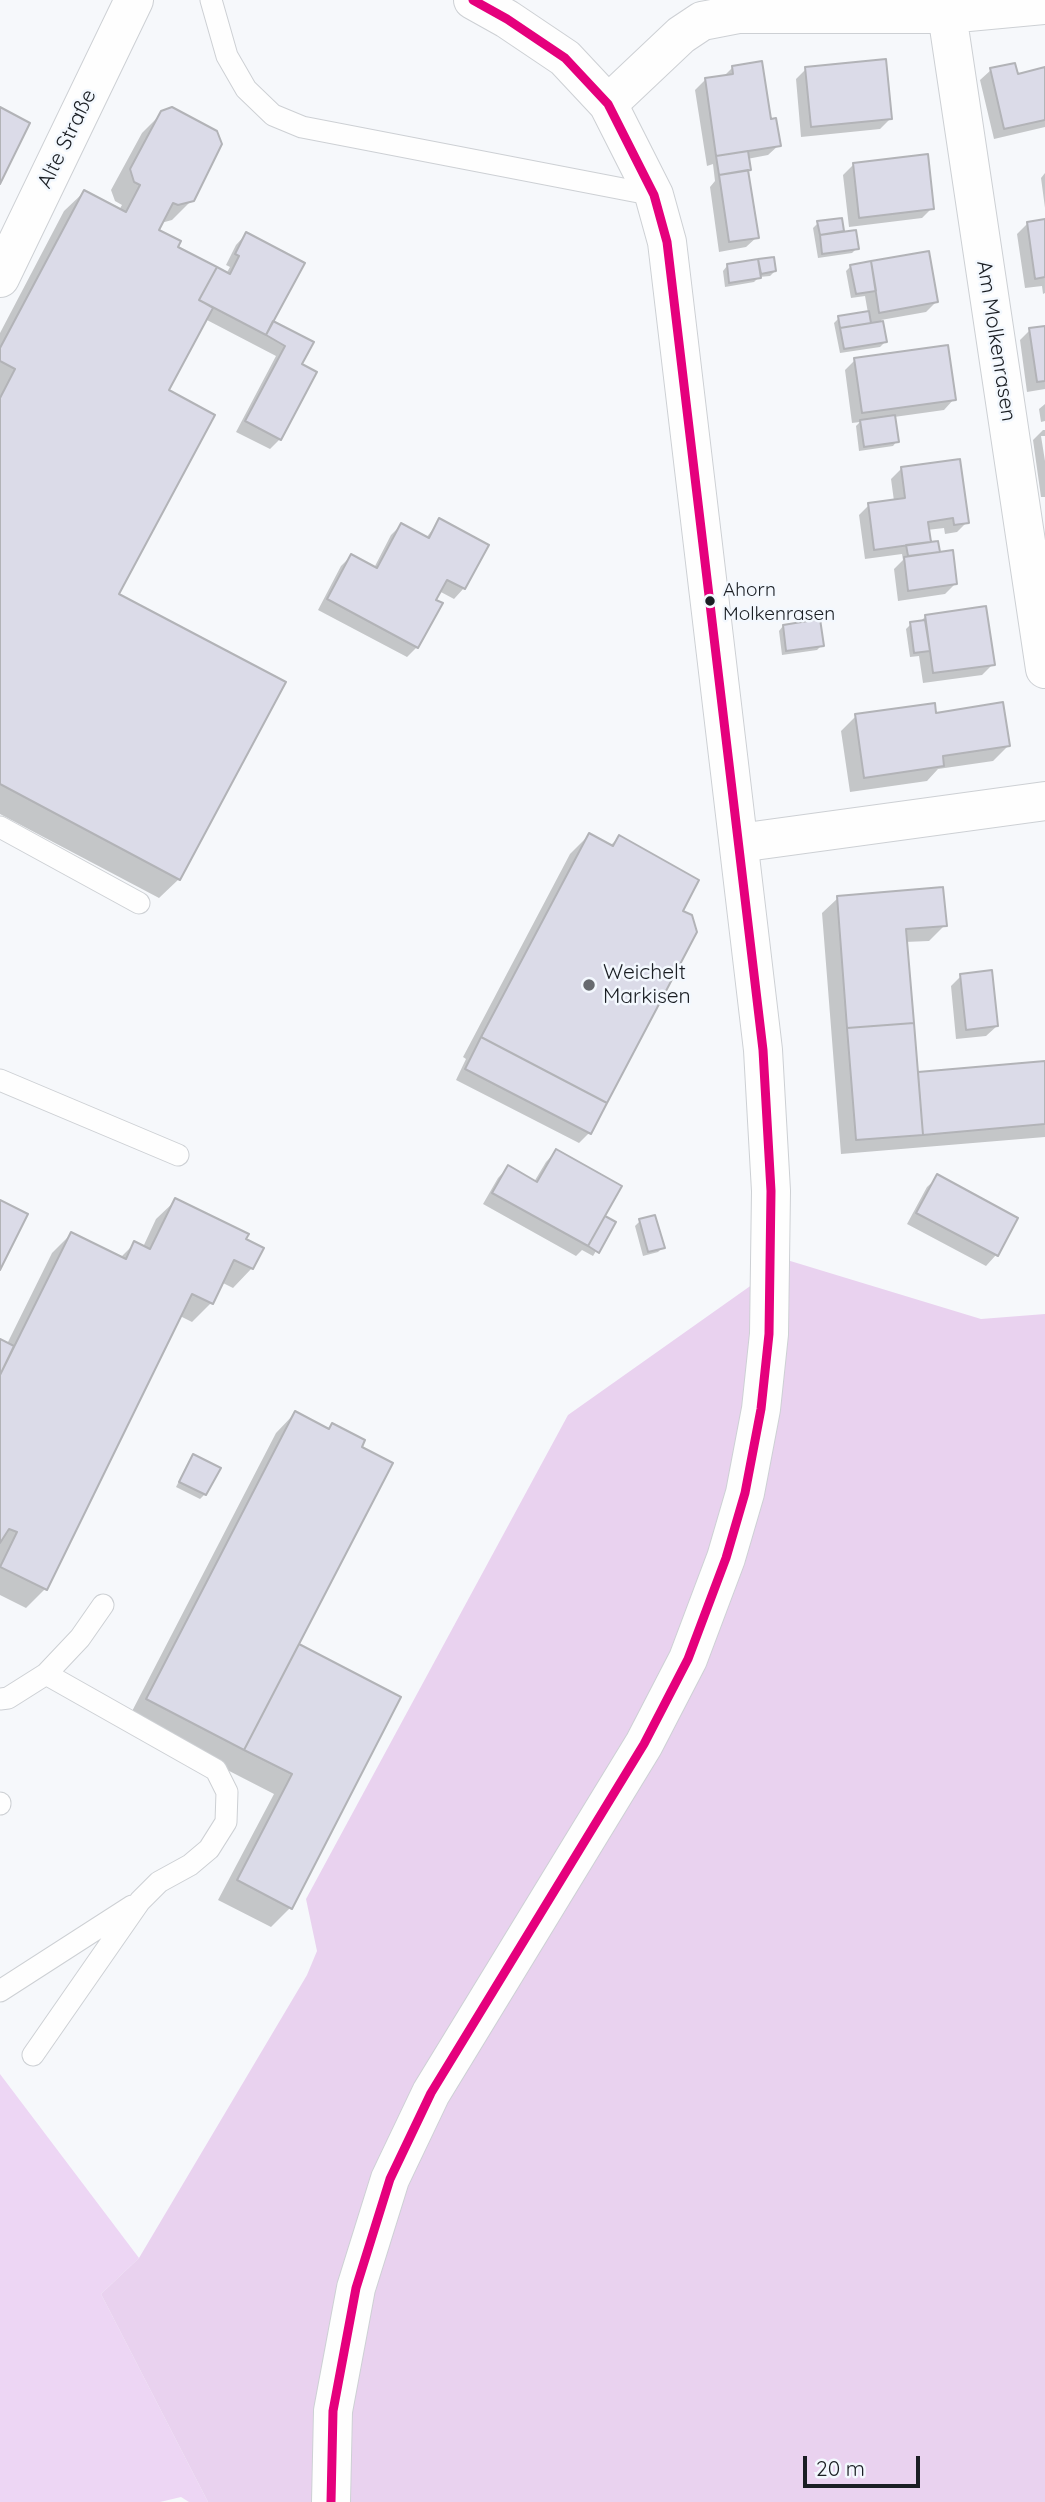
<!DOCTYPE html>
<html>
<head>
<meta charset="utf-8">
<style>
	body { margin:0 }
	#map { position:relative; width:1045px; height:2502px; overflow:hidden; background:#f6f8fb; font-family:Quicksand,sans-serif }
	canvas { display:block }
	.scale { position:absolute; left:803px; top:2456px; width:117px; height:32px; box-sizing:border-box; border:4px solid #1a1e23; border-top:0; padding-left:9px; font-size:21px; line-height:24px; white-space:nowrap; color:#1a1e23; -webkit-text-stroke:5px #f3f8fe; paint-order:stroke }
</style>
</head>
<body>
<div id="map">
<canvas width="1045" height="2502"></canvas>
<div class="scale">20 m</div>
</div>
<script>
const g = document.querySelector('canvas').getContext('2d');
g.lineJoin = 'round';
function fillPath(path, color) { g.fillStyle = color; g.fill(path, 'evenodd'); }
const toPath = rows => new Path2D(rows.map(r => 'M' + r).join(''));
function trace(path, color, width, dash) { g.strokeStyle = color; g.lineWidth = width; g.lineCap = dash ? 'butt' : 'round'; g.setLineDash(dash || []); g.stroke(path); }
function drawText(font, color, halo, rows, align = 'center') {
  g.font = font + ' Quicksand,sans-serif'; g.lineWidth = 5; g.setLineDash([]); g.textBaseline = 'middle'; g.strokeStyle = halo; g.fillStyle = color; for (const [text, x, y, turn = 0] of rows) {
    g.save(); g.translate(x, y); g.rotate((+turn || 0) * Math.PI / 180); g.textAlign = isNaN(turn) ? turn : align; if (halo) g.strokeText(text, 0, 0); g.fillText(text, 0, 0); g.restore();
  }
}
const green = toPath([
	[0,2074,139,2258,101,2294,208,2502,189,2502,181,2497,160,2502,0,2502]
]);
const forest = toPath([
	[787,1260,981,1319,1045,1314,1045,2502,208,2502,101,2294,139,2258,307,1975,317,1951,306,1899,568,1415]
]);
const shadow = toPath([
	[733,67,769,122,779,145,768,155,747,159,746,171,757,237,746,247,719,252,710,187,715,181,713,164,707,166,695,90,705,80,723,77],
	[806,69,890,119,880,129,801,137,796,79],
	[1045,69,1045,127,994,139,980,80,991,70,1017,76],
	[162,113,192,200,172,220,161,223,157,231,176,247,226,274,230,267,226,265,236,245,246,234,271,322,300,365,280,439,270,449,236,432,276,356,205,319,167,391,117,595,179,879,159,898,0,814,0,333,64,211,84,192,119,210,122,205,115,201,111,190,142,133],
	[853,165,932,208,922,218,849,227,843,175],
	[1045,173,1045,208,1041,178],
	[841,220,842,233,857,248,852,253,818,258,813,228,818,223],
	[1045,221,1045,293,1043,294,1042,286,1025,288,1017,234,1028,223],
	[773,259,775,271,770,276,759,277,754,282,725,287,723,271,727,266],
	[851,266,936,302,926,312,881,320,885,342,880,347,840,353,834,323,839,318,868,313,865,296,851,298,846,271],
	[1045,327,1045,389,1027,392,1020,340,1030,330],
	[855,360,954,399,944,410,894,417,897,441,893,446,859,451,856,426,860,422,852,423,845,370],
	[1045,404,1045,421,1041,422,1039,409],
	[1043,430,1045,430,1045,436,1041,436,1045,461,1045,497,1041,497,1033,440],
	[901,469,967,522,957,532,945,534,944,528,927,530,929,541,938,551,955,584,945,594,898,601,894,569,903,560,902,554,865,559,859,515,869,505,894,501,891,479],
	[440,520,464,588,454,599,439,591,417,647,407,657,318,610,341,566,351,556,374,568,391,535,401,525,426,538],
	[925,617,993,664,982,675,923,683,919,656,910,657,906,629,911,624,919,623],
	[783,626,822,645,817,650,782,655,779,631],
	[935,715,1008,746,993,761,938,769,927,781,850,792,841,731,856,716],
	[589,835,610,846,619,837,681,911,589,1133,579,1143,456,1080,466,1059,463,1057,570,854],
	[838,898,945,925,929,941,905,942,916,1074,1045,1063,1045,1137,841,1154,822,913],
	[961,976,997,1026,986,1036,956,1039,951,986],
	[556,1151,603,1217,613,1223,593,1256,582,1250,576,1256,483,1204,498,1178,508,1167,534,1182,546,1162],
	[938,1177,1016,1219,996,1255,986,1266,907,1224,927,1187],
	[176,1200,244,1240,252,1268,233,1288,221,1282,211,1303,192,1322,180,1316,45,1589,26,1608,0,1595,0,1340,7,1344,52,1253,71,1234,120,1258,135,1243,143,1247,156,1219],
	[640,1221,663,1247,658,1252,643,1256,635,1226],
	[295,1413,297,1645,290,1908,271,1927,218,1900,274,1794,128,1719,276,1433],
	[193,1456,205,1494,200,1499,176,1487,189,1461]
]);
const building = toPath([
	[886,59,892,119,811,127,805,67,886,59],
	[762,61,771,119,776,118,781,146,716,156,705,78,733,74,732,66,762,61],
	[1015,63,1018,74,1045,67,1045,120,1004,129,990,68,1015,63],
	[0,107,30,123,0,184,0,107],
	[172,107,217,131,222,144,194,201,178,205,173,203,159,230,181,241,178,247,217,267,199,300,213,308,169,390,215,415,119,594,286,682,180,880,0,784,0,398,15,369,0,361,0,348,84,190,126,212,140,185,134,182,130,169,161,111,172,107],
	[748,151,751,170,719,175,716,156,748,151],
	[928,154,934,209,859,218,853,163,928,154],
	[748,170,759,238,729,242,719,175,748,170],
	[842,218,844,231,820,235,817,221,842,218],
	[1045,219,1045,277,1035,279,1027,222,1045,219],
	[856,230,859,249,822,254,820,235,856,230],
	[246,232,305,263,266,335,199,300,217,267,230,274,239,256,235,254,246,232],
	[929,251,938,302,879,313,871,261,929,251],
	[774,257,776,271,761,274,758,259,774,257],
	[758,259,761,278,729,283,727,264,758,259],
	[871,261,876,291,856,294,850,265,871,261],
	[869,311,871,323,840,328,838,316,869,311],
	[273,321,314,342,302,364,317,372,281,440,245,421,285,346,266,335,273,321],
	[883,321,887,342,844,349,840,328,883,321],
	[1045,326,1045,381,1037,382,1029,328,1045,326],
	[948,345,956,400,862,413,854,358,948,345],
	[895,415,899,442,864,447,860,420,895,415],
	[960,459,969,523,954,525,953,518,928,522,931,542,874,550,868,503,905,498,901,467,960,459],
	[439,518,489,545,465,589,447,580,436,600,443,603,418,648,327,599,351,554,377,568,401,523,429,538,439,518],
	[938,541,940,552,908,556,906,545,938,541],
	[953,550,957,584,908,591,904,557,953,550],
	[986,606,995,665,933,673,925,615,986,606],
	[820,619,824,646,786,651,783,625,820,619],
	[925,620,930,651,914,653,910,622,925,620],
	[1003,702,1010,746,943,756,944,766,864,778,855,714,935,703,936,713,1003,702],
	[589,833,613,846,619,835,699,880,683,911,692,915,697,932,607,1103,481,1037,589,833],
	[943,887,947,926,906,929,914,1023,847,1028,837,896,943,887],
	[992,970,998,1026,966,1030,960,974,992,970],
	[914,1023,923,1135,856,1140,847,1028,914,1023],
	[481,1037,607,1103,591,1134,465,1069,481,1037],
	[1045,1061,1045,1124,923,1135,918,1072,1045,1061],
	[556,1149,622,1186,588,1246,492,1193,508,1165,537,1182,556,1149],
	[937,1174,1018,1218,998,1256,916,1213,937,1174],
	[175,1198,249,1234,246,1239,264,1248,253,1269,234,1260,213,1304,192,1294,47,1590,0,1567,17,1532,9,1529,0,1543,0,1375,71,1232,126,1259,134,1241,150,1249,175,1198],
	[0,1200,28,1214,0,1270,0,1200],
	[655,1215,665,1248,648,1252,639,1219,655,1215],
	[605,1216,616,1222,599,1253,588,1246,605,1216],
	[0,1339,14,1346,0,1375,0,1339],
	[295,1411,329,1429,332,1423,365,1440,362,1447,393,1463,244,1750,146,1699,295,1411],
	[193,1454,221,1468,206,1495,179,1482,193,1454],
	[299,1644,401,1697,292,1909,237,1880,292,1774,244,1750,299,1644]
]);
const lane = toPath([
	[211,0,227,56,246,89,273,115,302,127,654,195],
	[0,827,139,903],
	[0,1080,178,1155],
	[46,1674,80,1638,103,1605],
	[0,1699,8,1698,46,1674,216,1770,227,1792,226,1822,209,1849,190,1865,159,1882,140,1901,33,2055],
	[0,1803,0,1804],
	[0,1991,132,1906]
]);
const street = toPath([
	[947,14,1045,669],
	[608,104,681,35,702,21,738,14,947,14,1045,5],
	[0,278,134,0],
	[739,843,1045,801]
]);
const secondary = toPath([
	[331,2502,333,2411,356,2288,390,2179,431,2093,644,1744,688,1659,726,1558,745,1493,761,1409,769,1334,771,1191,763,1050,667,242,654,195,608,104,565,58,507,19,473,0]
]);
const bus1 = toPath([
	[331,2502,333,2411,356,2288,390,2179,431,2093,644,1744,688,1659,726,1558,745,1493,761,1409,769,1334,771,1191,763,1050,667,242,654,195,608,104,565,58,507,19,473,0]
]);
const markers = [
	[710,601,6,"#1a1e23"],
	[589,985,7,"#676a6f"]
];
const busNames = [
	["Ahorn",723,590],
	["Molkenrasen",723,614]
];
const streetNames = [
	["Alte Straße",67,139,-64],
	["Am Molkenrasen",996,341,81]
];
const poiNames = [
	["Weichelt",603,973],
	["Markisen",603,997]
];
fillPath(green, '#edd6f4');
fillPath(forest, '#e9d2ef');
fillPath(shadow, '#0003');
fillPath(building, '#dbdbe8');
trace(building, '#b2b3b7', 2);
trace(lane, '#cdd0d4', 23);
trace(street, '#cdd0d4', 40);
trace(secondary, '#cdd0d4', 40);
trace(lane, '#fefefe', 21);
trace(street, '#fefefe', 38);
trace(secondary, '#fefefe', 38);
trace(bus1, '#e5007d', 9);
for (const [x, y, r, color] of markers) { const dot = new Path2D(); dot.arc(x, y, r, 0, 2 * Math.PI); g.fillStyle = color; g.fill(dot); trace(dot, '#f3f8fe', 2.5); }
drawText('19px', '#1a1e23', '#f3f8fe', busNames, 'left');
drawText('21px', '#1a1e23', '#f3f8fe', streetNames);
drawText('21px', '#1a1e23', '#f3f8fe', poiNames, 'left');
</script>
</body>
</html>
